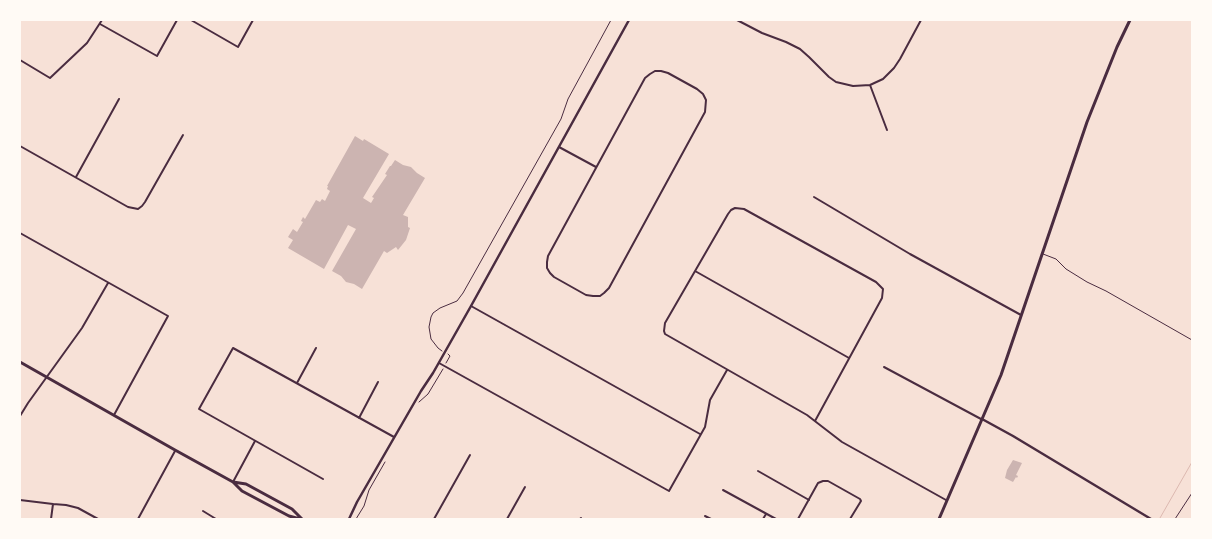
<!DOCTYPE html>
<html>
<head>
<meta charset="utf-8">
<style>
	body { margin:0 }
	#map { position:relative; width:1212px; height:539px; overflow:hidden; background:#f7e1d7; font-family:"Public Sans",sans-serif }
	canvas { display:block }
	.frame { position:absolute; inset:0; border:21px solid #fffaf5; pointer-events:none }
</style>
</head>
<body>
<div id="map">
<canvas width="1212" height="539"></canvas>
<div class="frame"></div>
</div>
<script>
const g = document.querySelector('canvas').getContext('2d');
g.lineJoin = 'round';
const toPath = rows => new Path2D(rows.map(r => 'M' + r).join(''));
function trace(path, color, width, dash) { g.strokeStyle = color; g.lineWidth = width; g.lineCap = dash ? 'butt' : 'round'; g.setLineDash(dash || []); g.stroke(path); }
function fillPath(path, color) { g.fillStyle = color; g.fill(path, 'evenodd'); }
const stream = toPath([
	[1160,518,1192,462]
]);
const building = toPath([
	[355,136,363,141,364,139,389,154,363,198,371,203,374,198,372,197,387,175,385,174,390,166,391,166,395,160,403,165,411,167,417,173,425,178,403,215,408,217,408,227,410,228,406,240,398,250,396,247,387,253,384,251,362,289,354,284,346,282,341,276,332,271,356,229,348,225,324,269,288,248,293,240,288,237,293,229,297,232,303,222,301,221,303,217,305,219,316,200,320,202,322,199,325,201,330,191,327,189,328,186,327,186],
	[1013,460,1022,463,1016,475,1018,476,1017,478,1016,477,1013,482,1005,478,1007,470]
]);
const path = toPath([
	[442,351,438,348,431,339,429,327,431,317,433,313,440,308,457,301,463,293,561,119,568,99,611,20],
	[446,363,450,356,448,354],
	[419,402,428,394,443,369],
	[356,519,364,506,369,490,385,462],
	[1175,519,1192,493]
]);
const service = toPath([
	[1043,254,1056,259,1066,269,1087,282,1106,291,1192,340]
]);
const minor = toPath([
	[191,20,238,47,253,20],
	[737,20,762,33,786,42,800,49,809,57,829,77,836,82,853,86,870,85,883,79,894,68,900,59,921,20],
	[100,24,157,56,177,20],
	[20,60,50,78,87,43,102,20],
	[655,71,661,71,668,73,697,89,703,94,706,100,705,112,609,288,604,293,600,296,593,296,586,295,554,277,550,273,547,268,547,262,548,256,645,78,650,74,655,71],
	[870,85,887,130],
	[20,146,128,207,138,209,142,206,145,202,183,135],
	[559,147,596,167],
	[76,177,119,99],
	[814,197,910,254,1021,315],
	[20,233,168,316,114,415],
	[695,271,849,358],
	[471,306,700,434],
	[439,363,669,491,705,427,710,400,727,370],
	[884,367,981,419],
	[297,383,316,348],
	[20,416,28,403,82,328,108,283],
	[359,418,378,382],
	[815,421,882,298,883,289,876,282,744,209,735,208,731,210,728,214,665,323,664,331,665,334,807,415,842,442,946,500],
	[758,471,809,500],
	[323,479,199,409,233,348,394,437],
	[233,482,255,441],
	[723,490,776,519],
	[20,500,53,504,66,505,78,508,98,519],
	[203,511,216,519],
	[705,516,711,519],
	[51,519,53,504],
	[138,519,175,451],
	[434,519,470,455],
	[507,519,525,487],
	[580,519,581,518],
	[763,519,766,514],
	[798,519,818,483,823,481,828,481,860,499,861,501,850,519]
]);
const tertiary = toPath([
	[982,419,1013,436,1151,519],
	[349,519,357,502,421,391,433,373,471,306,629,20]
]);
const secondary = toPath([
	[20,362,175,450,233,482,242,491,289,516,300,519],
	[233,482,246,484,292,509,302,519]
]);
const primary = toPath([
	[939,519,1001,375,1087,122,1117,47,1130,20]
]);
trace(stream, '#dcb8b0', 1);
fillPath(building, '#ccb4b1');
trace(path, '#4a2c40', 1);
trace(service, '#4a2c40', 1);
trace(minor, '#4a2c40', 2);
trace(tertiary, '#4a2c40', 2.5);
trace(secondary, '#4a2c40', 3);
trace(primary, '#4a2c40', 3);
</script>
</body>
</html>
